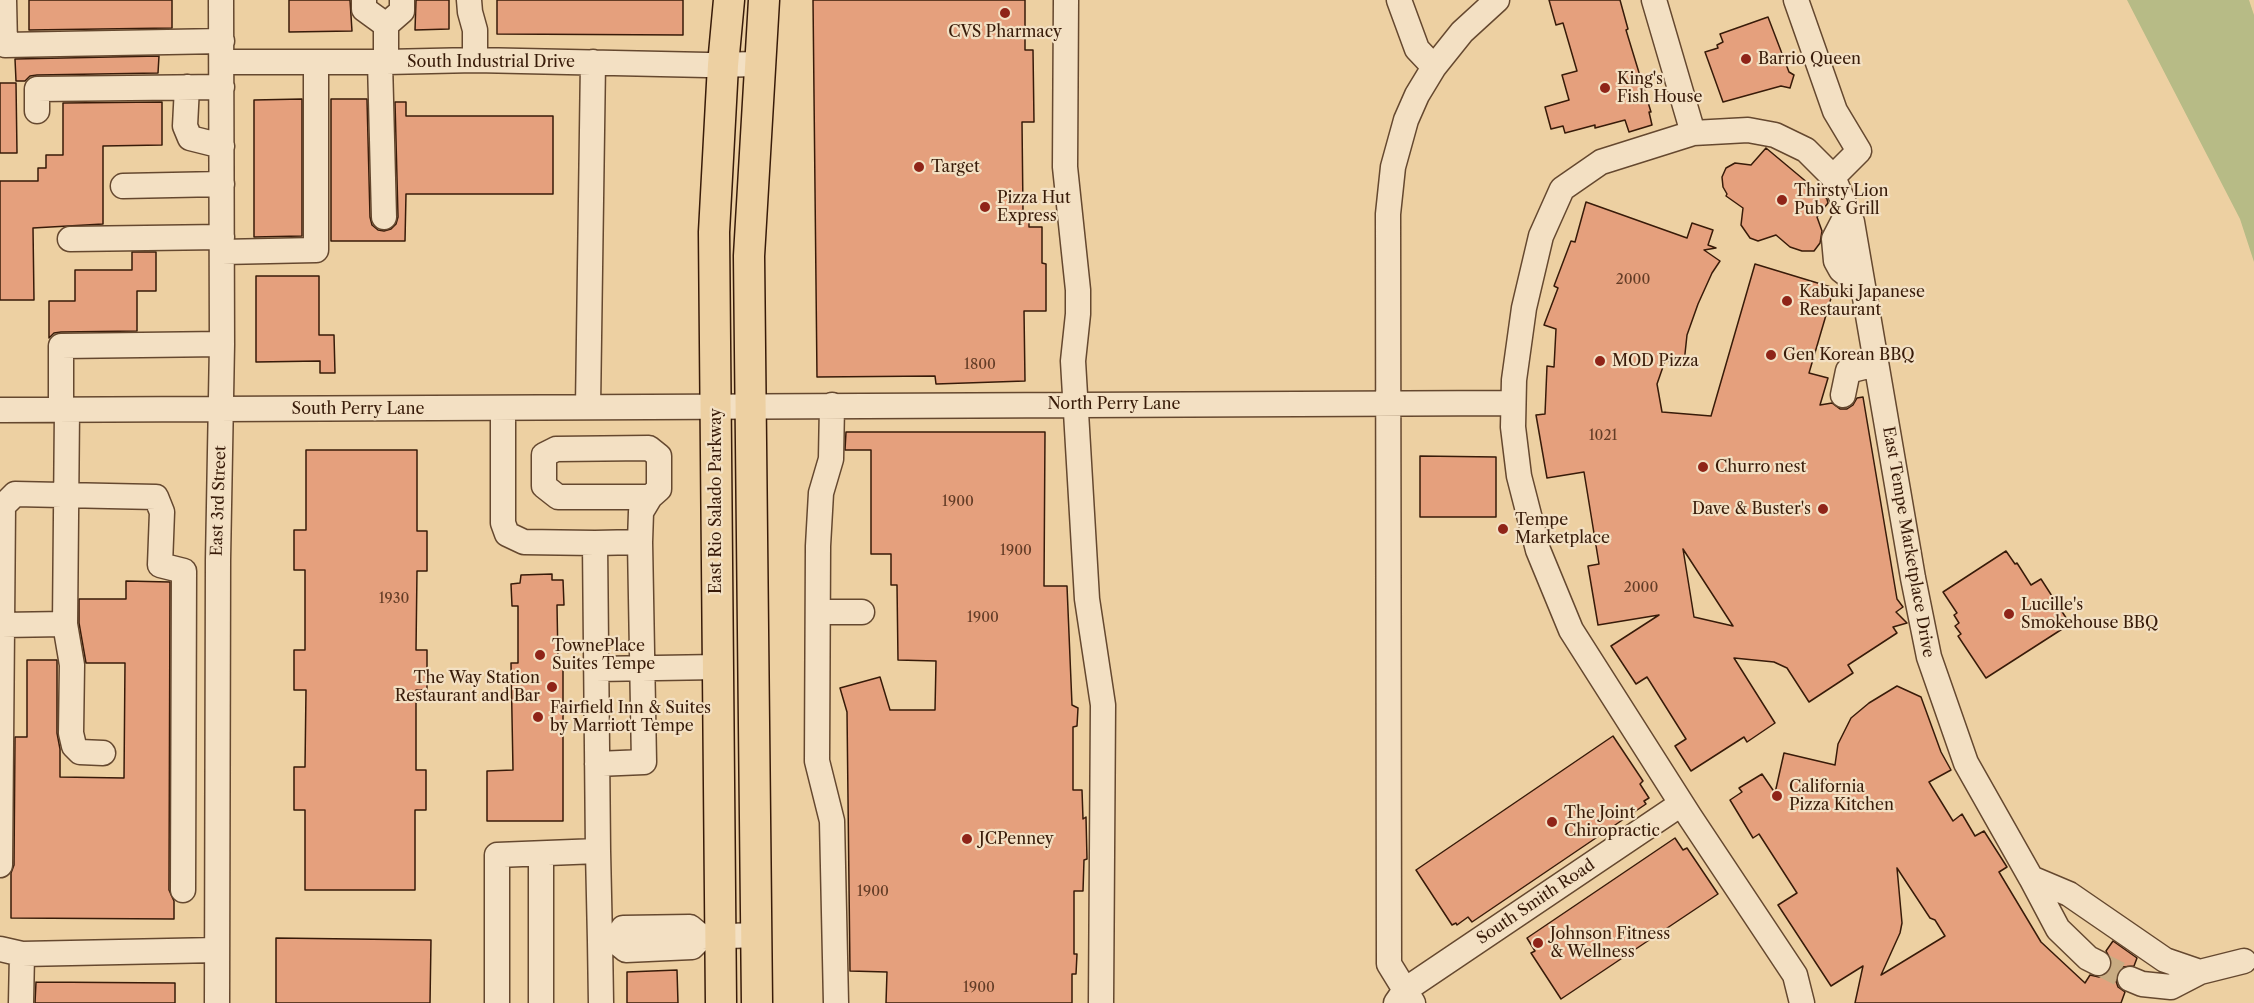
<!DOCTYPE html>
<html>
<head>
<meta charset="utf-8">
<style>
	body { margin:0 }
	canvas { display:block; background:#edd0a2 }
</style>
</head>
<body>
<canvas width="2254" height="1003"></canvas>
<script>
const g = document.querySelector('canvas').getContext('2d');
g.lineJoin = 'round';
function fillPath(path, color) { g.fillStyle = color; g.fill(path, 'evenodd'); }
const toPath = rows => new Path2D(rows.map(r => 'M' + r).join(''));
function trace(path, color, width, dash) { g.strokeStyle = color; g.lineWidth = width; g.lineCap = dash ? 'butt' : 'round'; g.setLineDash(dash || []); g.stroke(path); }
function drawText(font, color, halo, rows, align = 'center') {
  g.font = font + ' "Libre Caslon Text",serif'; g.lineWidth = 4.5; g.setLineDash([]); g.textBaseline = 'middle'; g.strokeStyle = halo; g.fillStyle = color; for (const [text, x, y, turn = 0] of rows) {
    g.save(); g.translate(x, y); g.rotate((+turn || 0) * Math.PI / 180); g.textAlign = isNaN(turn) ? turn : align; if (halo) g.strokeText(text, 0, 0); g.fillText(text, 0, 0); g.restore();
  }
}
const green = toPath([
	[2127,0,2249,0,2254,15,2254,262,2240,219]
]);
const building = toPath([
	[29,0,172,0,172,28,29,30,29,0],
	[289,0,350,0,352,31,289,32,289,0],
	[416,0,449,0,449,29,415,30,416,0],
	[497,0,683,0,683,35,497,34,497,0],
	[813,0,1025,0,1025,50,1033,50,1034,122,1022,122,1023,212,1029,212,1029,227,1042,227,1042,263,1046,264,1046,311,1024,311,1025,381,936,384,935,376,817,377,813,0],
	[1549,0,1620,0,1628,29,1626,30,1651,112,1649,112,1652,125,1629,132,1625,120,1595,128,1595,125,1565,133,1563,126,1551,129,1545,107,1569,100,1562,75,1577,71,1563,23,1556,25,1549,0],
	[1768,17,1789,72,1794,75,1790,88,1781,86,1723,102,1705,52,1718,48,1717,45,1723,42,1720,34,1768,17],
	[159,56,158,73,37,75,30,76,25,81,16,81,15,59,159,56],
	[0,83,16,83,17,153,0,153,0,83],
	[302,99,302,236,254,237,254,100,302,99],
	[331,99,367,99,370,217,372,225,378,230,384,231,391,229,396,224,398,217,395,102,406,102,406,116,553,116,553,194,406,194,405,241,331,241,331,99],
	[162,102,162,145,103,146,103,224,33,228,34,300,0,300,0,181,38,181,38,168,46,168,46,155,63,155,63,103,162,102],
	[1766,148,1827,199,1828,203,1817,217,1822,231,1820,243,1814,251,1802,251,1790,247,1776,235,1758,241,1750,238,1741,225,1743,208,1726,196,1727,194,1723,187,1722,177,1726,168,1735,163,1751,165,1766,148],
	[1586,202,1687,238,1692,223,1713,230,1708,245,1716,248,1704,250,1720,261,1712,273,1698,304,1687,335,1684,363,1665,361,1657,384,1662,412,1711,416,1755,264,1834,288,1809,373,1828,378,1820,405,1832,403,1840,409,1847,409,1853,405,1857,398,1863,397,1897,599,1903,607,1896,612,1907,623,1893,627,1897,633,1848,665,1853,673,1809,702,1787,668,1774,662,1734,658,1775,723,1747,742,1744,737,1691,771,1675,746,1686,739,1647,677,1636,684,1611,646,1659,615,1598,625,1588,566,1599,564,1584,472,1547,478,1536,415,1545,414,1547,366,1554,367,1556,329,1544,325,1558,288,1554,286,1571,241,1575,242,1586,202],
	[1683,549,1733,626,1694,617,1683,549],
	[132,252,156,252,156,291,137,291,137,331,61,332,54,333,49,338,49,301,75,301,75,270,132,270,132,252],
	[256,276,319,276,319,335,334,335,335,373,320,373,320,361,256,362,256,276],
	[846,432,1045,432,1044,586,1067,586,1072,705,1078,708,1077,726,1073,727,1073,790,1082,790,1083,819,1086,817,1087,859,1084,860,1083,891,1074,891,1074,954,1077,954,1076,974,1072,974,1072,1003,886,1003,887,972,850,971,847,712,840,688,880,677,890,710,935,710,936,661,898,660,897,585,891,585,891,554,871,554,871,450,845,450,846,432],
	[306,450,417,450,417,531,427,531,427,571,417,571,416,650,427,650,427,690,416,690,416,770,426,770,426,810,415,810,415,890,305,890,305,810,294,810,294,767,305,767,306,690,294,690,294,650,305,650,305,570,294,570,294,530,306,530,306,450],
	[1420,456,1496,457,1496,517,1420,517,1420,456],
	[2006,551,2015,564,2017,563,2031,585,2041,579,2070,624,1986,678,1958,636,1961,634,1955,626,1959,623,1954,615,1957,613,1943,592,2006,551],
	[552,574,552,580,563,580,564,605,557,605,558,662,563,662,563,821,487,821,487,771,513,770,511,663,518,663,518,606,512,606,511,584,520,583,521,575,552,574],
	[126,581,170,582,169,890,174,901,174,919,11,918,11,873,14,865,15,737,27,737,27,660,57,660,57,733,60,749,60,777,124,778,125,663,86,663,79,623,79,599,126,599,126,581],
	[1897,686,1921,697,1941,752,1951,770,1929,782,1953,821,1962,814,1975,836,1984,831,2007,867,1999,872,2041,942,2085,983,2090,975,2099,977,2105,975,2110,970,2112,962,2106,951,2113,941,2137,958,2134,966,2122,967,2117,974,2116,981,2118,987,2125,992,2121,1003,1855,1003,1863,966,1831,986,1778,905,1797,893,1759,834,1753,838,1730,800,1742,792,1739,788,1762,774,1775,793,1784,753,1835,765,1838,744,1851,718,1869,703,1897,686],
	[1897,868,1930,918,1935,920,1945,936,1881,975,1900,933,1902,923,1897,868],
	[1613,736,1643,781,1640,784,1649,798,1644,801,1646,804,1472,922,1468,917,1457,925,1456,923,1452,925,1416,870,1613,736],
	[1675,838,1683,850,1687,848,1718,894,1561,999,1531,953,1535,951,1527,938,1675,838],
	[276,938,431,940,430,1003,276,1003,276,938],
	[677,970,678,1003,627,1003,627,972,677,970],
	[36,982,175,983,175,1003,35,1003,36,982]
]);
const minorTunnel = toPath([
	[2098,963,2130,979]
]);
const minor = toPath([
	[4,0,5,45,222,41],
	[364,0,364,9,386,25],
	[469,0,470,12,475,30,475,60],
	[1066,0,1065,167,1078,290,1078,314,1073,361,1087,599,1103,705,1101,1003],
	[1399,0,1417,49,1434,67],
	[1654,0,1693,133],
	[1796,0,1835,111,1859,151,1833,177],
	[222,62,386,62,475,60,707,65,761,64],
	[380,62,384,217],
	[386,62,386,25,402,11,402,0],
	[187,87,185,126,190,138,222,146],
	[37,111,37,89,222,87],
	[123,186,222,184],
	[1848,212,1834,239,1836,261,1841,270,1863,287],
	[70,239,222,237],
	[222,252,316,250,316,62],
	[1843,395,1848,371,1876,364],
	[832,405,831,459,821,493,818,546,817,761,832,821,836,1003],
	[588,407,593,62],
	[0,410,1513,403],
	[61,410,61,346,222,344],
	[67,410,65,624,72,665,71,733,74,746,80,752,103,753],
	[640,542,641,512,650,497,659,489,659,456,649,448,556,449,544,455,544,486,558,497,650,497],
	[595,543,640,542,644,762,597,764],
	[818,612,862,612],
	[2,625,65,624],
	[596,669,718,667],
	[598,851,600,941],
	[541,854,541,1003],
	[0,865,3,506,15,494,156,497,162,512,160,565,184,571,183,890],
	[2031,878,2058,929,2088,958,2098,963],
	[702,937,692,947,626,950,615,941,623,928,690,927,702,937,756,935],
	[0,949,22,954,217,950],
	[2130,979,2142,984,2171,987,2200,972],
	[21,1003,22,954],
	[217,1003,218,560,222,344,221,0],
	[497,1003,497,855,598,851,595,543,524,542,507,534,503,523,503,408],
	[601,1003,600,941,615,941],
	[1396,1003,1405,990,1681,804],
	[1413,1003,1389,964,1388,214,1393,167,1406,120,1417,95,1434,67,1462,32,1497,0],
	[1802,1003,1795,975,1690,817,1571,630,1538,550,1519,476,1513,427,1514,380,1524,308,1541,236,1562,189,1601,162,1693,133,1748,130,1775,135,1806,150,1833,177,1852,222,1913,578,1929,657,1966,763,2031,878,2069,894,2165,960,2200,972,2244,961]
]);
const major = toPath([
	[721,1003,714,232,723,65,729,0],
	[757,1003,749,256,764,0]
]);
const markers = [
	[1005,13,6,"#8f2418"],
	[1746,59,6,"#8f2418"],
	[1605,88,6,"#8f2418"],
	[919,167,6,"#8f2418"],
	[1782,200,6,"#8f2418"],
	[985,207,6,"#8f2418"],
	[1787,301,6,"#8f2418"],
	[1771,355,6,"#8f2418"],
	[1600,361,6,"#8f2418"],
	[1703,467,6,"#8f2418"],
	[1823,509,6,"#8f2418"],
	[1503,529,6,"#8f2418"],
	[2009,614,6,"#8f2418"],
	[540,655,6,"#8f2418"],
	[552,687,6,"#8f2418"],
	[538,717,6,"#8f2418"],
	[1777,796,6,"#8f2418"],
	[1552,822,6,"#8f2418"],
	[967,839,6,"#8f2418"],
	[1538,943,6,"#8f2418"]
];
const numberNames = [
	["2000",1633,280],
	["1800",980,365],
	["1021",1603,436],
	["1900",958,502],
	["1900",1016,551],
	["2000",1641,588],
	["1930",394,599],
	["1900",983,618],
	["1900",873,892],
	["1900",979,988]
];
const poiNames = [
	["CVS Pharmacy",1005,32,"center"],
	["Barrio Queen",1758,59],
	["King's",1617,79],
	["Fish House",1617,97],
	["Target",931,167],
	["Thirsty Lion",1794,191],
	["Pub & Grill",1794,209],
	["Pizza Hut",997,198],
	["Express",997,216],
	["Kabuki Japanese",1799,292],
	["Restaurant",1799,310],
	["Gen Korean BBQ",1783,355],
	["MOD Pizza",1612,361],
	["Churro nest",1715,467],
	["Dave & Buster's",1811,509,"right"],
	["Tempe",1515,520],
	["Marketplace",1515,538],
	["Lucille's",2021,605],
	["Smokehouse BBQ",2021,623],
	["TownePlace",552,646],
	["Suites Tempe",552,664],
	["The Way Station",540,678,"right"],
	["Restaurant and Bar",540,696,"right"],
	["Fairfield Inn & Suites",550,708],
	["by Marriott Tempe",550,726],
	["California",1789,787],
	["Pizza Kitchen",1789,805],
	["The Joint",1564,813],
	["Chiropractic",1564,831],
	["JCPenney",979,839],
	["Johnson Fitness",1550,934],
	["& Wellness",1550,952]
];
const streetNames = [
	["South Industrial Drive",491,62],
	["North Perry Lane",1114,404],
	["South Perry Lane",358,409],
	["East 3rd Street",219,501,-88],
	["East Rio Salado Parkway",716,501,-90],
	["East Tempe Marketplace Drive",1908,542,80],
	["South Smith Road",1536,902,-34]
];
fillPath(green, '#b7bb86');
fillPath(building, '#e5a07d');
trace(building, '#381b09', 1.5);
trace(minorTunnel, '#c9ac83', 24, [24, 12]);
trace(minor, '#65482f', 27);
trace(major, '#381b09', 33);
trace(minor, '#f3e0c3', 24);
trace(major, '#edd0a2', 30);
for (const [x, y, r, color] of markers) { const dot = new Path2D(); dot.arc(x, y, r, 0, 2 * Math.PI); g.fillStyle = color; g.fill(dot); trace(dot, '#f3e0c3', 2); }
drawText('14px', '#633c26', null, numberNames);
drawText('16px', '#381b09', '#f3e0c3', poiNames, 'left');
drawText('16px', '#381b09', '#f3e0c3', streetNames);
</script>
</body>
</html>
